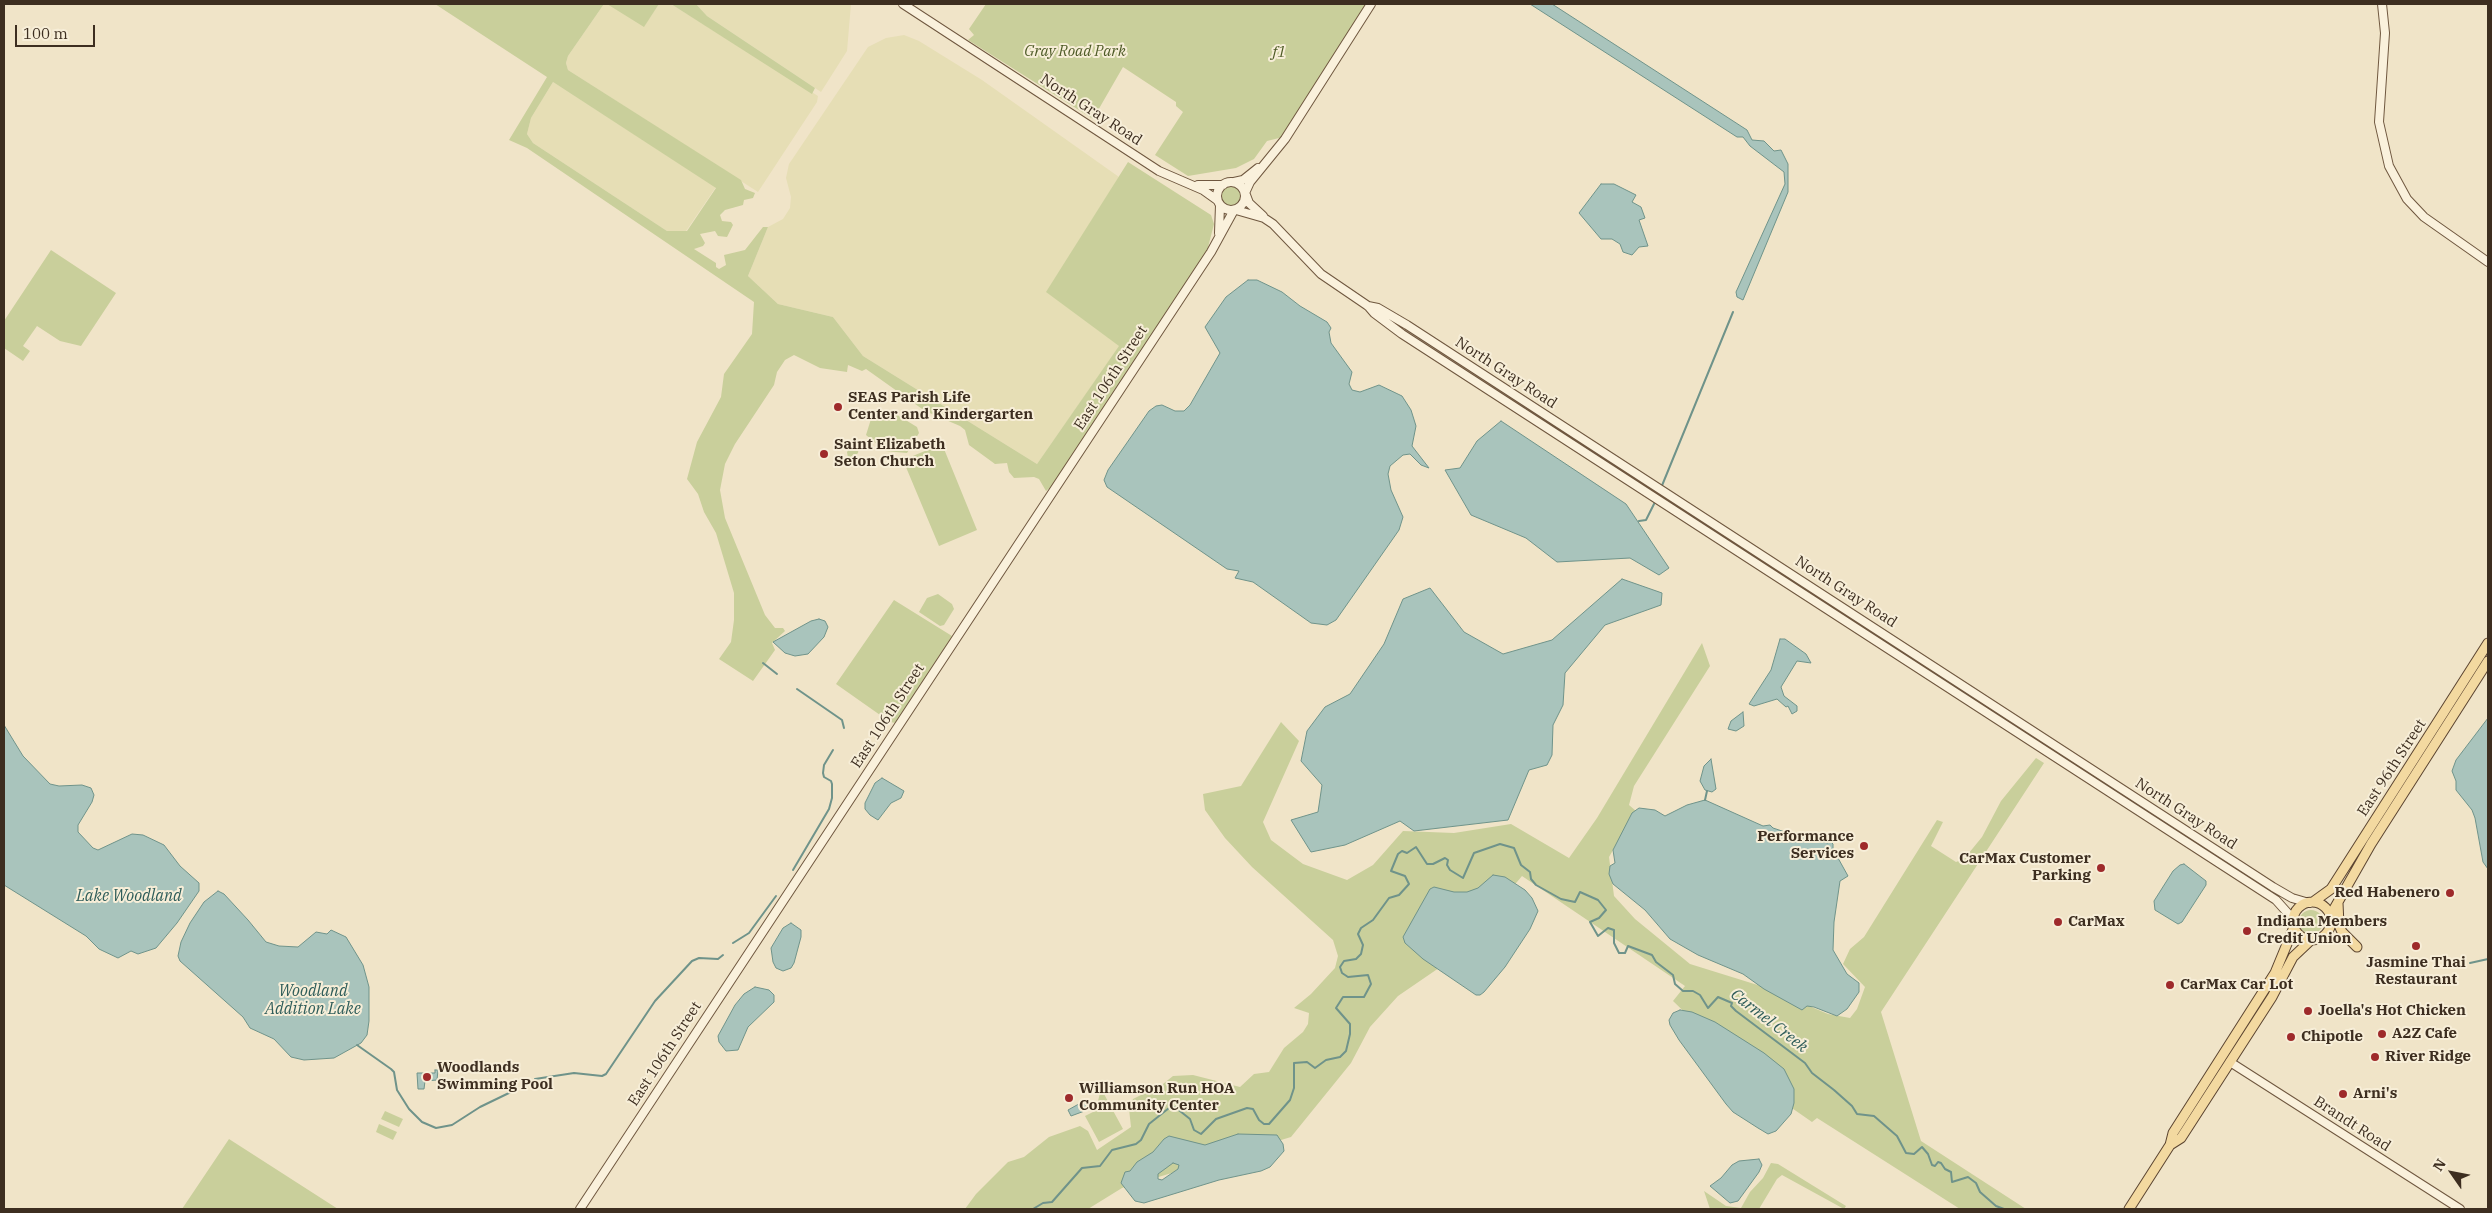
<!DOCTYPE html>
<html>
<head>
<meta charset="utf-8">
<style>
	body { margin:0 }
	#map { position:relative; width:2492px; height:1213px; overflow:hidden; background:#f0e4c8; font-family:"IBM Plex Serif",serif }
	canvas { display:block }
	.frame { position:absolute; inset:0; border:5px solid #3d2e20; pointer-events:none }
	.north { position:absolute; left:2427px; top:1148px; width:50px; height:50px; -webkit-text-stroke:4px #f7eed8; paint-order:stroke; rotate:303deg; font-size:14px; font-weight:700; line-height:20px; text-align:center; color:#3d2e20 }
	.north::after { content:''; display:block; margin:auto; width:18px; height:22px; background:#3d2e20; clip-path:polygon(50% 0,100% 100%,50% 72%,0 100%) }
	.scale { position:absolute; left:15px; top:25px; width:80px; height:22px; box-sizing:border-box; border:2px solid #3d2e20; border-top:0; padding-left:6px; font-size:15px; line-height:18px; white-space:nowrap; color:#3d2e20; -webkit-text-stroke:4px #f7eed8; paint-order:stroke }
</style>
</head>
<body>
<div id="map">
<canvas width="2492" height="1213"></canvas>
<div class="frame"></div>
<div class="north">N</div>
<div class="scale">100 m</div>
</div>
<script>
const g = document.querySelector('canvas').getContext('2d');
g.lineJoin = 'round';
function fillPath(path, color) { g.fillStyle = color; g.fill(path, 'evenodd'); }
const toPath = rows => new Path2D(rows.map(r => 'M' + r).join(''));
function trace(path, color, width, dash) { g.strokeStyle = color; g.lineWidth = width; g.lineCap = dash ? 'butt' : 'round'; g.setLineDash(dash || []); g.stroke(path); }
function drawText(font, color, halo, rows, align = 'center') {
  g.font = font + ' "IBM Plex Serif",serif'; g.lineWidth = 4; g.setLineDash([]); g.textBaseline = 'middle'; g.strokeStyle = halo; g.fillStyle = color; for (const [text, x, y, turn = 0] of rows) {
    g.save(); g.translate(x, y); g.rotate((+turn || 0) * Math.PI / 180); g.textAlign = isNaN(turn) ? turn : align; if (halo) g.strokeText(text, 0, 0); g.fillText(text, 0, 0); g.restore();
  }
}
const farmland = toPath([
	[604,4,610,5,644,26,659,4,671,4,818,96,817,102,758,192,568,70,566,63,568,56],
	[696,4,851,4,847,51,821,92,707,16],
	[904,35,919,41,982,80,1119,177,1047,292,1120,346,1037,464,863,356,833,317,778,304,748,276,768,227,783,219,790,208,791,197,786,178,789,164,868,47,886,38],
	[553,82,716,187,686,231,667,231,533,143,527,134,531,118]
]);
const green = toPath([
	[435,4,604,4,568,56,566,63,568,70,741,180,745,189,755,193,753,198,744,200,743,205,725,210,720,215,722,221,731,222,733,225,727,237,718,236,715,231,700,234,705,243,703,246,694,249,716,263,716,267,719,269,726,265,724,255,745,250,763,227,768,227,748,276,778,304,833,317,863,356,1037,464,1119,346,1046,292,1128,162,1211,215,1214,224,1205,259,1053,485,1046,491,1039,479,1034,477,1014,478,1009,472,1007,463,995,464,969,445,965,430,960,426,925,411,866,369,862,371,848,365,847,372,820,368,794,355,785,360,777,372,774,385,735,444,725,464,720,490,725,518,765,615,775,628,783,628,785,631,772,643,775,650,753,681,719,659,731,642,734,620,734,593,716,533,704,512,698,494,687,479,697,442,721,397,724,374,752,334,754,302,527,148,509,140,547,77],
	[553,82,716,188,687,231,667,231,533,143,527,134,531,118],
	[607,4,659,4,644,27],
	[671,4,696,4,707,16,815,88,812,94],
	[986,4,1370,4,1283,137,1267,141,1254,159,1236,168,1188,176,1155,155,1183,112,1176,106,1176,102,1123,67,1093,119,968,40,974,35,969,29],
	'1220 197a11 11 0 1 1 22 0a11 11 0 1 1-22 0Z',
	[51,250,116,293,81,346,60,341,37,326,23,346,30,351,23,361,4,348,4,321],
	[883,412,894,413,917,427,919,433,907,453,885,451,866,435,871,419],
	[854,442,859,446,858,453,851,460,848,458,847,452],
	[942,444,977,530,939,546,903,460],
	[938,594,952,604,954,609,944,625,940,626,919,612,927,598],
	[894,600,952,636,896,723,890,722,836,684],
	[1702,643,1710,666,1634,786,1629,805,1636,811,1609,857,1614,896,1635,919,1690,964,1764,987,1828,1014,1850,1018,1857,1009,1865,987,1843,964,1850,949,1864,937,1937,820,1943,822,1931,846,1956,862,1964,859,1982,837,2001,801,2036,758,2044,763,1881,1012,1921,1141,2026,1209,1960,1209,1817,1118,1812,1122,1763,1088,1673,1001,1685,986,1522,876,1452,959,1398,996,1370,1027,1351,1063,1291,1137,1122,1188,1088,1209,965,1209,976,1194,1008,1162,1024,1157,1049,1137,1080,1126,1088,1131,1097,1150,1131,1127,1129,1109,1133,1099,1163,1084,1173,1076,1193,1075,1240,1087,1254,1074,1269,1072,1284,1048,1303,1032,1308,1024,1309,1013,1294,1008,1311,994,1335,968,1338,956,1333,940,1252,867,1225,838,1205,810,1203,794,1241,786,1281,722,1299,741,1263,822,1271,840,1303,864,1347,880,1373,865,1403,831,1454,833,1511,824,1569,858,1597,818],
	'2299 922a12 12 0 1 1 24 0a12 12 0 1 1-24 0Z',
	[1100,1093,1104,1094,1123,1129,1099,1142,1085,1116,1101,1108,1098,1101],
	[385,1111,403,1119,399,1127,381,1119],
	[379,1124,397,1132,393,1140,376,1132],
	[229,1139,338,1209,182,1209],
	[1771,1163,1778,1164,1846,1206,1844,1209,1782,1175,1777,1179,1759,1209,1710,1209,1704,1191,1726,1206,1741,1208,1750,1192,1763,1178]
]);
const water = toPath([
	[1530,4,1552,4,1747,130,1752,140,1764,141,1774,151,1781,150,1788,164,1788,192,1743,300,1737,297,1736,292,1785,184,1784,172,1750,146,1743,137,1737,137,1530,4],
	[1601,184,1614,184,1636,195,1632,202,1641,207,1645,218,1639,220,1648,246,1639,247,1632,255,1623,252,1620,244,1612,239,1601,239,1579,213,1601,184],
	[1248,280,1257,280,1282,292,1300,306,1327,322,1331,328,1329,332,1331,343,1352,372,1349,384,1352,390,1360,392,1379,385,1402,396,1411,410,1416,426,1412,446,1429,468,1421,465,1410,454,1403,455,1390,466,1388,474,1391,490,1403,517,1399,530,1336,620,1327,625,1311,623,1253,582,1235,578,1239,571,1227,569,1107,487,1104,480,1108,470,1149,411,1156,406,1162,405,1175,411,1184,411,1190,405,1220,353,1205,327,1226,297,1248,280],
	[1501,421,1626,504,1669,568,1659,575,1630,558,1557,562,1526,538,1471,515,1445,470,1460,468,1477,441,1501,421],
	[1622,579,1662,593,1661,605,1605,625,1565,673,1563,705,1553,725,1552,755,1547,765,1529,770,1508,820,1414,831,1400,821,1345,845,1311,852,1291,820,1318,812,1322,785,1301,761,1307,731,1325,707,1350,694,1384,644,1403,599,1430,588,1464,632,1503,654,1552,640,1622,579],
	[819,619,825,621,828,627,824,637,808,654,795,656,785,653,773,642,811,621,819,619],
	[1780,639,1785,639,1806,654,1811,663,1797,661,1781,687,1784,696,1797,706,1797,711,1792,714,1788,706,1786,707,1777,699,1754,706,1749,704,1771,670,1780,639],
	[1743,712,1744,726,1736,731,1728,729,1731,721,1743,712],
	[2488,718,2488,869,2483,862,2475,818,2472,810,2456,790,2456,781,2452,771,2456,760,2488,718],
	[4,725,23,756,50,784,59,786,82,785,91,788,94,795,92,802,78,825,78,832,93,848,98,850,132,834,143,835,164,845,180,866,199,883,199,891,177,923,156,948,138,954,131,951,118,958,99,949,86,936,4,885,4,725],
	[1711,759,1716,789,1712,792,1705,790,1700,781,1704,766,1711,759],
	[882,778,904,791,901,798,891,803,878,820,870,815,865,809,865,803,875,783,882,778],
	[1705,800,1763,826,1770,825,1773,828,1785,832,1804,833,1818,841,1828,843,1830,841,1833,844,1833,849,1848,876,1840,881,1834,922,1833,950,1847,974,1859,983,1859,992,1847,1009,1837,1016,1814,1007,1807,1006,1802,1010,1764,989,1743,974,1698,955,1670,939,1645,910,1613,884,1609,874,1610,866,1615,863,1613,850,1632,813,1639,808,1655,810,1665,816,1687,805,1705,800],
	[2184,864,2206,881,2206,885,2182,922,2178,924,2155,910,2154,901,2173,871,2180,865,2184,864],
	[1493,875,1505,877,1525,890,1532,898,1538,911,1530,929,1505,967,1484,992,1480,995,1476,995,1423,959,1405,943,1403,937,1430,889,1434,887,1454,892,1467,892,1478,888,1493,875],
	[218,891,224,894,248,920,266,942,279,946,298,947,316,932,327,934,331,930,346,937,363,965,369,987,369,1021,367,1035,361,1043,334,1058,304,1060,291,1057,274,1039,250,1028,243,1017,180,961,178,956,181,942,190,923,204,902,218,891],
	[791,923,801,930,801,937,794,963,791,968,783,971,776,968,773,962,771,948,783,928,791,923],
	[755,987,769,990,774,995,774,1002,748,1027,738,1050,726,1051,719,1042,718,1036,735,1005,744,994,755,987],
	[1680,1010,1692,1012,1715,1022,1764,1053,1784,1069,1794,1089,1794,1103,1791,1114,1776,1131,1768,1134,1758,1128,1733,1112,1726,1104,1679,1040,1670,1025,1669,1020,1673,1013,1680,1010],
	[435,1070,438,1070,437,1080,425,1081,424,1089,418,1089,417,1073,435,1073,435,1070],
	[1086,1100,1090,1109,1071,1116,1068,1110,1086,1100],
	[1238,1134,1277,1135,1283,1144,1284,1151,1270,1167,1261,1171,1219,1180,1144,1203,1135,1201,1121,1183,1125,1172,1130,1171,1137,1162,1153,1152,1164,1139,1169,1136,1205,1145,1238,1134],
	[1173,1163,1179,1165,1178,1169,1162,1180,1158,1179,1158,1174,1173,1163],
	[1759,1159,1762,1165,1759,1172,1738,1201,1730,1203,1710,1186,1721,1178,1732,1165,1739,1161,1759,1159]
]);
const stream = toPath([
	[1661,488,1733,312],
	[1639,521,1646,520,1655,502],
	[763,663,777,674],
	[797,689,842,720,844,728],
	[1705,800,1707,791],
	[793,870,829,809,832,798,832,784,831,781,824,777,823,773,824,765,833,750],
	[733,943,749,933,776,896],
	[2470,963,2488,959],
	[357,1045,391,1069,394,1072,397,1090,409,1109,422,1122,436,1128,452,1125,480,1107,511,1092],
	[535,1079,574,1073,602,1076,606,1074,655,1001,692,961,699,958,718,959,723,955],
	[1033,1209,1043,1203,1052,1202,1082,1168,1100,1166,1112,1150,1136,1144,1141,1140,1149,1124,1169,1108,1175,1107,1190,1119,1194,1130,1201,1134,1216,1119,1247,1108,1253,1109,1259,1120,1264,1124,1269,1124,1290,1100,1294,1088,1294,1063,1307,1062,1315,1068,1326,1060,1340,1057,1346,1051,1350,1034,1350,1024,1336,1008,1343,997,1364,997,1371,984,1368,975,1348,977,1342,973,1340,967,1344,961,1356,959,1361,954,1363,945,1358,934,1361,928,1373,920,1389,898,1399,895,1409,884,1405,876,1391,871,1398,854,1402,851,1407,853,1416,847,1427,864,1433,864,1445,858,1448,860,1447,865,1450,870,1463,878,1474,853,1500,844,1514,848,1521,865,1530,872,1531,879,1536,885,1561,899,1575,902,1580,892,1598,900,1606,910,1599,918,1590,922,1598,936,1608,928,1614,930,1614,943,1619,953,1625,953,1628,946,1652,955,1656,962,1673,975,1675,984,1683,991,1693,991,1700,995,1708,1008,1718,997,1732,1003,1731,1006,1736,1011,1805,1063,1812,1073,1834,1090,1852,1106,1857,1114,1874,1116,1897,1136,1906,1153,1914,1154,1922,1147,1928,1154,1932,1165,1935,1166,1938,1162,1941,1163,1945,1169,1951,1172,1952,1182,1968,1177,1976,1183,1980,1192,1996,1206,2004,1209]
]);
const secondary = toPath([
	[903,4,1159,171,1203,190,1217,200],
	[2382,4,2385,33,2379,122,2389,166,2407,199,2424,217,2488,262],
	'1217 196a14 14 0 1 1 28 0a14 14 0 1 1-28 0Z',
	[1234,182,1243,180,1258,168],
	[1198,185,1223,185],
	[1245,193,1250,182,1285,139,1371,4],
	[1246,195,1249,203,1263,216],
	[1236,210,1264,218,1273,224,1321,274,1368,306,1374,313,1402,334,2276,900,2293,919],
	[1219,233,1220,205],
	[1368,306,1378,308,1407,325,2273,887,2292,898,2309,903],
	[2230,1062,2460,1209],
	[580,1209,1211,252,1234,210]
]);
const primary = toPath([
	[2313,902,2331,889,2488,643],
	'2293 921a19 19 0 1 1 38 0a19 19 0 1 1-38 0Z',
	[2338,903,2339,925,2342,932,2357,947],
	[2330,916,2371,844,2488,661],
	[2170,1145,2181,1138,2272,997,2293,957,2311,940],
	[2129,1209,2170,1145,2173,1133,2275,973,2294,927]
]);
const markers = [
	[838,407,5,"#9e2a2b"],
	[824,454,5,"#9e2a2b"],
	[1864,846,5,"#9e2a2b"],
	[2101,868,5,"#9e2a2b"],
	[2450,893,5,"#9e2a2b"],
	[2058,922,5,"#9e2a2b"],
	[2247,931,5,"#9e2a2b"],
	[2416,946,5,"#9e2a2b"],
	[2170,985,5,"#9e2a2b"],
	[2308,1011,5,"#9e2a2b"],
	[2382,1034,5,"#9e2a2b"],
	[2291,1037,5,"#9e2a2b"],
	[2375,1057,5,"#9e2a2b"],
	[427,1077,5,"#9e2a2b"],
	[2343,1094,5,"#9e2a2b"],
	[1069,1098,5,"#9e2a2b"]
];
const parkNames = [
	["Gray Road Park",1075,52],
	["f1",1279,53]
];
const streetNames = [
	["North Gray Road",1091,110,33],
	["North Gray Road",1506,373,33],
	["East 106th Street",1111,378,-57],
	["North Gray Road",1846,592,33],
	["East 106th Street",888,716,-57],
	["East 96th Street",2392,768,-57],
	["North Gray Road",2186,814,33],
	["East 106th Street",665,1054,-57],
	["Brandt Road",2352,1124,33]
];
const poiNames = [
	["SEAS Parish Life",848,398],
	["Center and Kindergarten",848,415],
	["Saint Elizabeth",834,445],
	["Seton Church",834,462],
	["Performance",1854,837,"right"],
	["Services",1854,854,"right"],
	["CarMax Customer",2091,859,"right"],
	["Parking",2091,876,"right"],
	["Red Habenero",2440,893,"right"],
	["CarMax",2068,922],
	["Indiana Members",2257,922],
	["Credit Union",2257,939],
	["Jasmine Thai",2416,963,"center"],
	["Restaurant",2416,980,"center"],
	["CarMax Car Lot",2180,985],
	["Joella's Hot Chicken",2318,1011],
	["A2Z Cafe",2392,1034],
	["Chipotle",2301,1037],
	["River Ridge",2385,1057],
	["Woodlands",437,1068],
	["Swimming Pool",437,1085],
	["Williamson Run HOA",1079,1089],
	["Community Center",1079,1106],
	["Arni's",2353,1094]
];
const waterNames = [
	["Lake Woodland",129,896],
	["Woodland",313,991],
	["Addition Lake",313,1009],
	["Carmel Creek",1769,1021,38]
];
fillPath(farmland, '#e6deb5');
fillPath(green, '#c9cf9b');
fillPath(water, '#a9c4bc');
trace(water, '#6f938a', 1);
trace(stream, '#6f938a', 2);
trace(secondary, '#6f573f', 10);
trace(primary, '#5b4430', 11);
trace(secondary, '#faf1dc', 8);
trace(primary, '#f3d9a0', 9);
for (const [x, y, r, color] of markers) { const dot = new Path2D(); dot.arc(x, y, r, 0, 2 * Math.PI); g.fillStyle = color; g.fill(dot); trace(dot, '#f7eed8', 2); }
drawText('italic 15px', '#4d5a26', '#f7eed8', parkNames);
drawText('15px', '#3d2e20', '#f7eed8', streetNames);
drawText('bold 15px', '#3d2e20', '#f7eed8', poiNames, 'left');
drawText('italic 16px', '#2f5d5a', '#f7eed8', waterNames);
</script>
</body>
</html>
